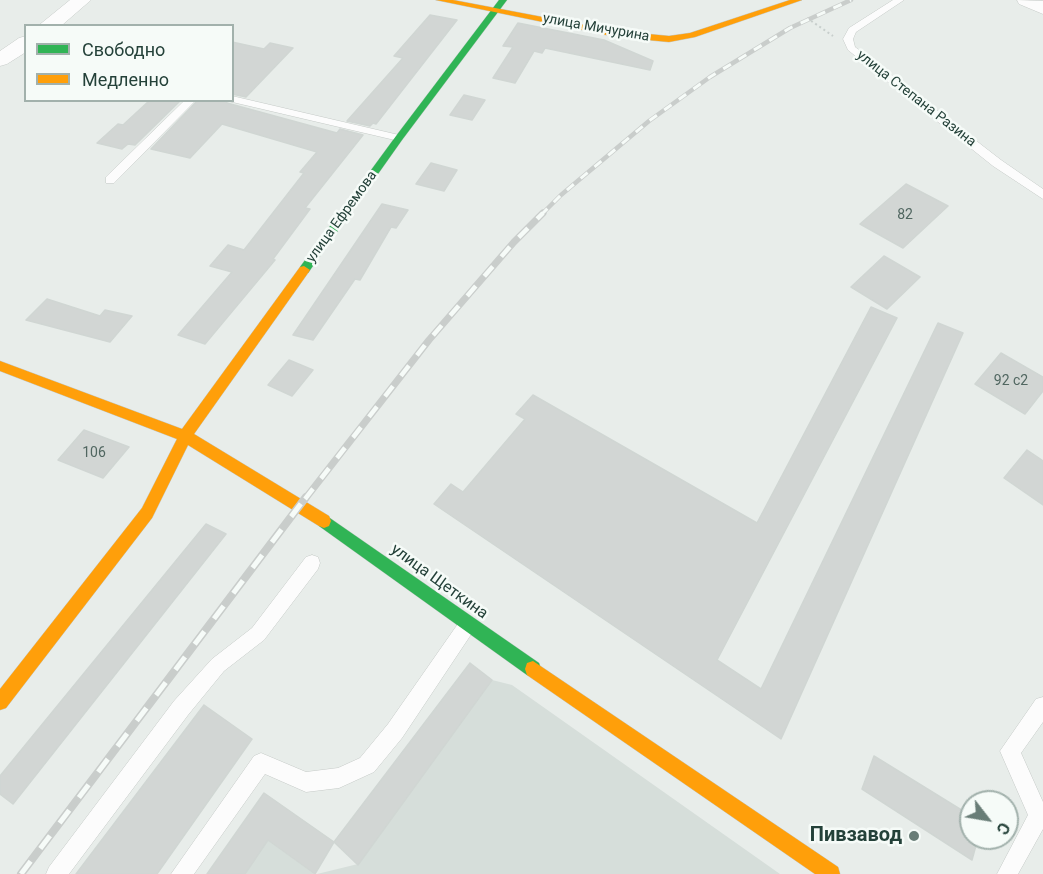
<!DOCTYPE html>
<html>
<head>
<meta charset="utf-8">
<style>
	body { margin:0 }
	#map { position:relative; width:1043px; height:874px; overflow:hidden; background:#e8edea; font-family:Roboto,sans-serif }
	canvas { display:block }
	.legend { position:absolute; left:24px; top:24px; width:210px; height:78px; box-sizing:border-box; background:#f6fbf8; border:2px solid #a2b1ac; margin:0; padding:8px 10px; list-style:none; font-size:18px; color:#244139 }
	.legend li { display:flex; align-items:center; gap:12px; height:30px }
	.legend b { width:30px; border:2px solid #a2b1ac }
	.north { position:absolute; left:959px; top:790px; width:60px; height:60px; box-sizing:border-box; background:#f6fbf8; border:2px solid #a2b1ac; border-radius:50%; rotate:121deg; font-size:16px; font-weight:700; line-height:24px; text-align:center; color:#244139 }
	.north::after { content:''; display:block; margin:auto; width:21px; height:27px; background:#697d77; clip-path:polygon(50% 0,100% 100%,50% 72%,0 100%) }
</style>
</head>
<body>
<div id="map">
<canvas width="1043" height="874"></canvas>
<ul class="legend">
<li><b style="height:8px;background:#30b455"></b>Свободно</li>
<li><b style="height:8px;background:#ff9f0a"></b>Медленно</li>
</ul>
<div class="north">С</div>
</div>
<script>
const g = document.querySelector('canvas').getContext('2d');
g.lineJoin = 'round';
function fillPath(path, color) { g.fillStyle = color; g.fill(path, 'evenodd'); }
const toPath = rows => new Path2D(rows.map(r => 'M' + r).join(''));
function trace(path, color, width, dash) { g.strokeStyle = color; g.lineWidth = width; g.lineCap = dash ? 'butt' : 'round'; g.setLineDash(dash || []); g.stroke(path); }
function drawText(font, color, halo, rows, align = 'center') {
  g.font = font + ' Roboto,sans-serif'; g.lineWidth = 5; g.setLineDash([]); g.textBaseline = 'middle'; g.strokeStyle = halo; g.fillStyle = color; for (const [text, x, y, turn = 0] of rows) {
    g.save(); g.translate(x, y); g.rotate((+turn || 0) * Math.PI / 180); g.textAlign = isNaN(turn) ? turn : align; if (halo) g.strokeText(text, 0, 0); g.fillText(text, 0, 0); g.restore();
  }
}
const built = toPath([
	[492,680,512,685,780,874,317,874,358,864],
	[268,840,314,874,245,874]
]);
const building = toPath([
	[430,15,457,20,376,124,373,123,370,126,347,121,403,58,394,56,430,15],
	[518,23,604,40,653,61,650,70,545,48,542,53,534,51,515,83,493,78,513,47,503,46,518,23],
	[232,42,264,49,270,43,293,48,246,97,232,94,232,42],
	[464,95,485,100,472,120,450,115,464,95],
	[150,100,181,100,135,145,128,144,122,149,97,143,118,124,123,125,150,100],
	[198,100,226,100,227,103,337,133,340,129,363,135,305,208,310,209,273,259,275,260,205,344,178,335,232,272,210,266,228,245,244,250,304,173,300,172,317,152,222,124,190,158,151,149,198,100],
	[431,163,457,170,444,191,416,184,431,163],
	[906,184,948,206,903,248,860,224,906,184],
	[382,204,408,210,396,228,391,227,360,280,355,279,313,340,293,335,382,204],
	[884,256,920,277,887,309,851,287,884,256],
	[47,299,100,316,105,310,132,316,110,342,26,320,47,299],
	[871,307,897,318,717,660,761,689,938,323,963,333,781,739,434,504,451,484,463,492,525,419,516,414,533,395,757,523,871,307],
	[1001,353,1043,377,1043,391,1025,414,975,384,1001,353],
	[289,360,313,370,292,396,268,385,289,360],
	[84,430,129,447,103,478,58,460,84,430],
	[1027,450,1043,461,1043,505,1004,478,1027,450],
	[206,524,226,534,13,804,0,794,0,776,206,524],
	[470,663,492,680,358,865,334,842,470,663],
	[204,705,252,739,157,874,76,874,204,705],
	[874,756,968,814,965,827,971,831,971,838,978,838,972,860,862,789,874,756],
	[264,793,334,842,315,874,268,840,245,874,207,874,264,793]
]);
const path = toPath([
	[807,18,833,36]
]);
const lane = toPath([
	[893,0,904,0,856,32,853,39,855,47,1001,160,1043,189,1043,199,993,166,848,50,843,39,849,28,893,0],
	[232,96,399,135,404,138,399,141,228,101,232,100,232,96],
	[185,100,196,100,114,183,106,183,106,177,185,100],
	[312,555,318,557,320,563,318,569,264,640,224,671,188,715,69,874,46,874,49,867,174,701,212,659,252,628,306,557,312,555],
	[468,615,474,618,477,624,474,630,402,738,374,772,339,788,306,792,265,774,194,874,171,874,254,756,261,753,306,772,338,768,360,758,388,724,462,618,468,615],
	[1043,697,1043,722,1021,753,1043,802,1043,829,1018,874,997,874,1028,815,1000,751,1036,699,1043,697]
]);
const street = toPath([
	[70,0,91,0,61,26,38,26,70,0],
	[1017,0,1043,1,1043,14,1019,4,1017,0],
	[26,36,26,52,7,64,0,66,0,51,19,38,26,36]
]);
const fast = toPath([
	[499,0,507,0,402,140,308,273,300,273,300,267,396,136,499,0],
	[324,514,539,663,541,669,539,675,533,677,527,675,319,526,317,521,319,516,324,514]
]);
const slow = toPath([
	[436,0,453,0,616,31,669,36,690,33,790,0,802,0,695,37,669,42,616,37,436,0],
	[304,266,310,270,308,273,194,434,329,516,331,521,329,526,324,528,319,526,188,445,152,518,6,708,0,710,0,689,142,508,177,439,0,371,0,361,182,429,300,267,304,266],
	[533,661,838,867,840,874,815,874,527,675,525,669,527,663,533,661]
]);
const railFar2 = toPath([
	[541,215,561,195,649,121,710,77,790,28,851,0]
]);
const railFar1 = toPath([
	[305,499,429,340,514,242,543,213]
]);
const rail = toPath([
	[21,874,306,497]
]);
const markers = [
	[914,836,6,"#697d77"]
];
const farStreetnames = [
	["улица Мичурина",596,28,10],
	["улица Степана Разина",916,99,38],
	["улица Ефремова",342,217,-54]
];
const numberNames = [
	["82",905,215],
	["92 с2",1011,381],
	["106",94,453]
];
const streetNames = [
	["улица Щеткина",439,582,36]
];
const nearPoinames = [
	["Пивзавод",902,836]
];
fillPath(built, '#d6deda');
fillPath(building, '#d2d6d4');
trace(building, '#d0d6d3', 1.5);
trace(lane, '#c5cac7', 1);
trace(street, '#c5cac7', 1);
trace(fast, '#c3cac7', 1);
trace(slow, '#c3cac7', 1);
trace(path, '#c7cecc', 2, [2, 3]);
fillPath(lane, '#fcfcfc');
fillPath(street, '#fcfcfc');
fillPath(fast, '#30b455');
fillPath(slow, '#ff9f0a');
trace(railFar2, '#c9cdcb', 4.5);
trace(railFar1, '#c9cdcb', 7);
trace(rail, '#c9cdcb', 8);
trace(railFar2, '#f6fbf8', 3, [9]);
trace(railFar1, '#f6fbf8', 4.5, [13]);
trace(rail, '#f6fbf8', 5, [16]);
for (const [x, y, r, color] of markers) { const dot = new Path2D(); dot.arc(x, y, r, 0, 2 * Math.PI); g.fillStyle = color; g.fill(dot); trace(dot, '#f6fbf8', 2); }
drawText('14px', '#244139', '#f6fbf8', farStreetnames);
drawText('14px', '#506660', null, numberNames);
drawText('16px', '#244139', '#f6fbf8', streetNames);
drawText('bold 20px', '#244139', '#f6fbf8', nearPoinames, 'right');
</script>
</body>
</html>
